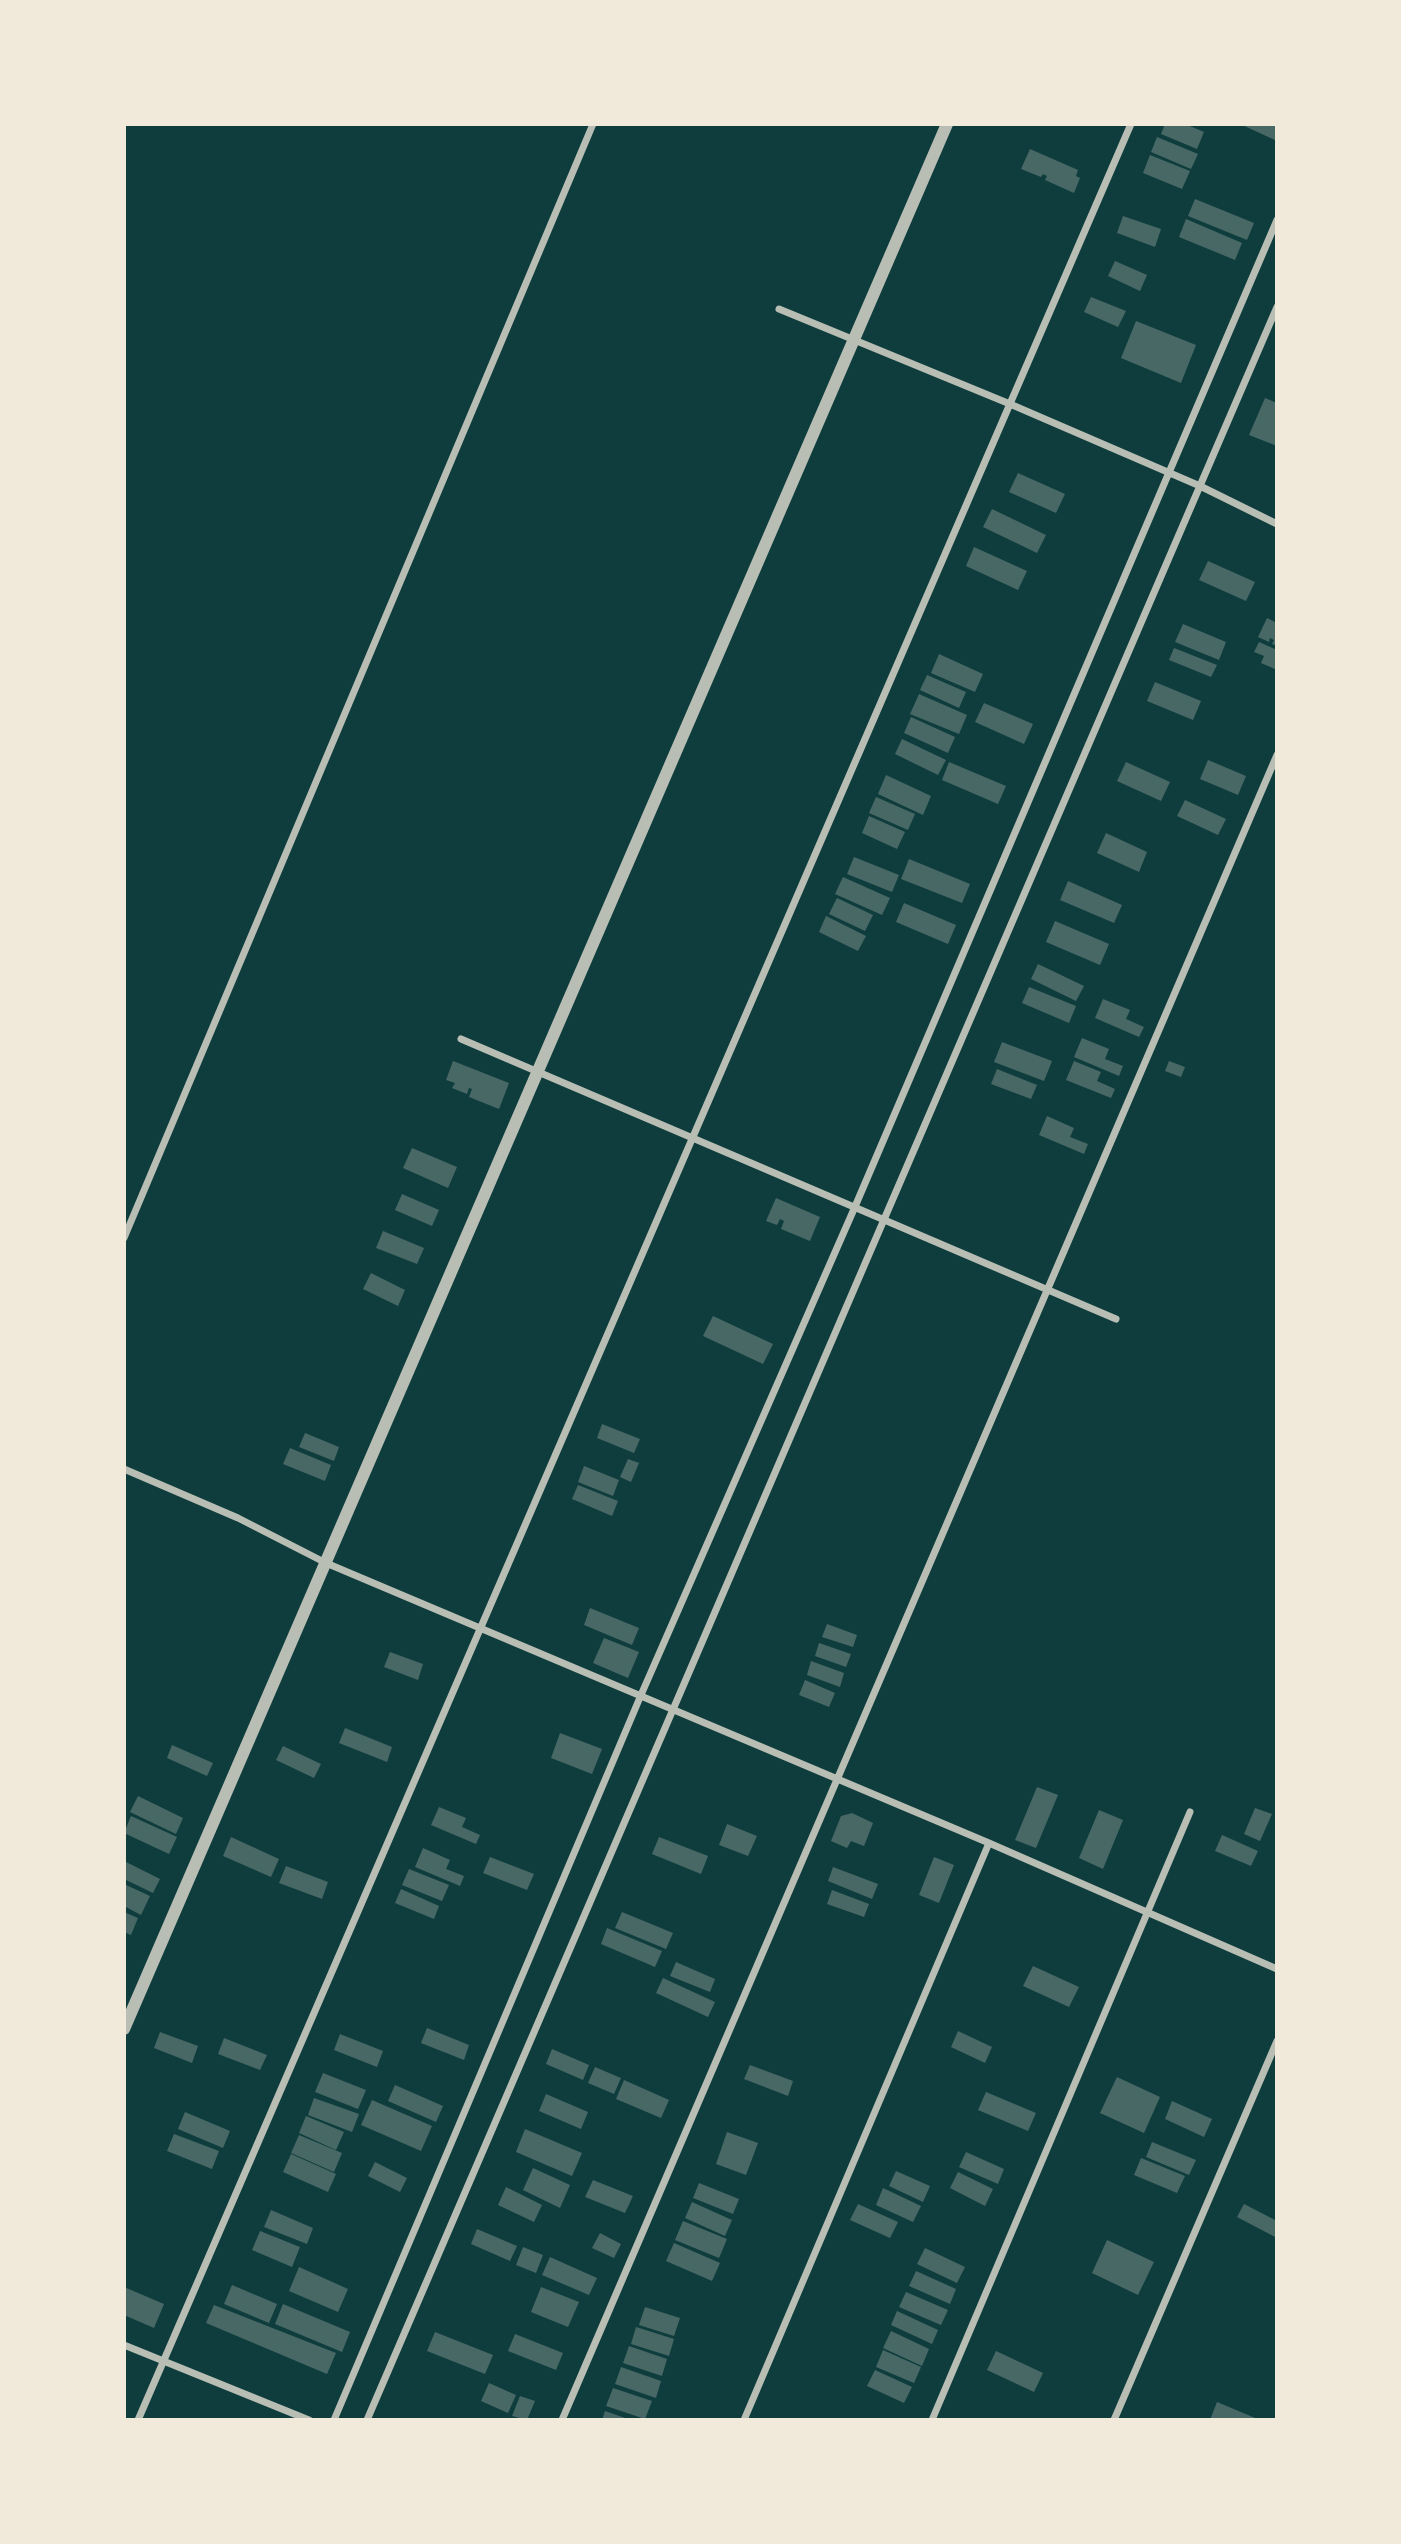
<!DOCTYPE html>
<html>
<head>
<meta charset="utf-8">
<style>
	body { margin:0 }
	#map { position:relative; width:1401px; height:2544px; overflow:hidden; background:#0f3d3e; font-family:"Asap Condensed",sans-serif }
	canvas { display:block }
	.frame { position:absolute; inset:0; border:126px solid #f1e9da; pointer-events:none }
</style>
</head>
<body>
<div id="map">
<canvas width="1401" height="2544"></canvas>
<div class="frame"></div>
</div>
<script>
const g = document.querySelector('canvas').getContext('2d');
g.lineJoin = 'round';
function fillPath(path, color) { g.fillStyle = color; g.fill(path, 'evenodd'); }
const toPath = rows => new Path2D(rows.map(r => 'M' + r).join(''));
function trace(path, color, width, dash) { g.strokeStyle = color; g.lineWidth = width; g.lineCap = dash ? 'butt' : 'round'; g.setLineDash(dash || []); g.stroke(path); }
const building = toPath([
	[1165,124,1185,124,1204,132,1197,149,1161,134],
	[1240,124,1277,124,1277,141],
	[1157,137,1198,154,1191,169,1151,152],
	[1030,149,1078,170,1076,176,1080,178,1074,193,1045,180,1047,176,1043,174,1041,177,1021,169],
	[1150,155,1190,171,1182,189,1143,173],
	[1195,199,1254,223,1247,240,1188,216],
	[1123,216,1161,229,1155,247,1117,233],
	[1186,219,1242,243,1235,260,1179,237],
	[1115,261,1147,275,1140,291,1108,276],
	[1091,297,1126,311,1118,327,1084,312],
	[1136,321,1196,345,1181,383,1121,358],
	[1265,398,1277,403,1277,446,1249,435],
	[1018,473,1065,494,1056,513,1009,492],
	[992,509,1046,535,1037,553,983,527],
	[974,547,1027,571,1018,590,966,566],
	[1208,561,1255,582,1246,601,1199,580],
	[1267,618,1277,623,1277,646,1272,644,1274,640,1270,638,1269,642,1258,637],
	[1183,624,1226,642,1219,660,1175,642],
	[1259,642,1277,650,1277,670,1261,663,1264,656,1254,652],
	[1174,648,1217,665,1211,677,1169,660],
	[939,654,983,674,975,692,931,673],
	[927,675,966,692,959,708,920,690],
	[1155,682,1201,701,1193,720,1147,701],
	[919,694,967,715,959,734,910,714],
	[984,703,1033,724,1024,744,975,722],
	[911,717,955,737,948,753,904,733],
	[902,739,946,760,938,775,895,754],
	[1208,760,1246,776,1238,795,1200,779],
	[949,762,1006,786,998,804,942,780],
	[1126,762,1170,782,1161,801,1117,781],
	[886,775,931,796,923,815,878,794],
	[876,797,915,814,908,830,869,813],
	[1185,800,1226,819,1218,835,1177,816],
	[869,816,905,832,897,849,862,833],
	[1106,833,1147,852,1139,872,1097,853],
	[854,857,899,875,892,892,847,874],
	[909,859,970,884,962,903,901,879],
	[843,877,890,898,882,915,835,894],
	[1068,881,1122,905,1114,923,1060,900],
	[837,898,873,915,865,931,829,914],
	[904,903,956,925,948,944,896,922],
	[826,916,866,936,858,951,819,932],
	[1055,921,1109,944,1100,965,1046,942],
	[1038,964,1084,986,1076,1001,1031,979],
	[1029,987,1076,1006,1069,1023,1022,1003],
	[1103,999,1130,1010,1126,1019,1144,1027,1139,1037,1095,1018],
	[1082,1038,1109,1049,1105,1059,1123,1066,1119,1076,1074,1057],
	[1002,1042,1052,1061,1044,1081,994,1062],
	[453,1061,509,1083,499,1109,469,1097,472,1089,469,1088,467,1094,452,1088,455,1083,446,1080],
	[1074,1061,1101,1072,1097,1081,1115,1089,1111,1098,1066,1080],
	[1169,1061,1185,1067,1181,1077,1165,1071],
	[997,1069,1037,1085,1031,1099,991,1084],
	[1047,1116,1074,1128,1070,1137,1088,1144,1084,1154,1039,1135],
	[412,1148,457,1167,448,1188,403,1168],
	[402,1194,439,1210,432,1226,395,1210],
	[776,1198,820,1217,810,1241,781,1229,784,1221,780,1219,777,1225,766,1221],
	[383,1231,424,1248,417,1264,376,1248],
	[371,1273,405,1290,398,1306,363,1289],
	[713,1316,773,1344,763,1364,703,1336],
	[602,1424,640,1439,634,1453,597,1438],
	[305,1433,339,1447,334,1461,299,1447],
	[290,1448,331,1465,325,1481,283,1464],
	[628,1459,639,1463,631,1482,620,1477],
	[584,1466,619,1480,613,1496,578,1482],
	[578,1485,618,1501,612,1516,572,1499],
	[590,1608,639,1628,632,1645,584,1625],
	[827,1624,857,1635,853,1647,822,1637],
	[604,1638,639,1652,628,1678,593,1663],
	[819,1643,851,1654,846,1667,815,1656],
	[390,1652,423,1664,418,1680,384,1667],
	[811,1661,844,1673,840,1687,807,1675],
	[805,1680,835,1693,829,1707,799,1695],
	[345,1728,392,1747,387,1762,339,1743],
	[560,1733,602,1749,592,1774,551,1758],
	[172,1745,213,1763,207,1776,167,1758],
	[283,1746,321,1764,314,1778,276,1760],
	[1037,1787,1058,1795,1036,1848,1015,1840],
	[138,1796,183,1818,176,1834,130,1812],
	[439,1807,466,1818,462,1827,480,1835,476,1844,431,1825],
	[1255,1808,1272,1814,1260,1841,1244,1834],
	[1099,1810,1123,1820,1103,1869,1079,1858],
	[852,1813,873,1823,864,1846,851,1841,847,1848,831,1841,841,1816],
	[131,1816,177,1837,169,1854,124,1833],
	[727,1824,757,1836,748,1856,719,1845],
	[1222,1835,1258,1851,1251,1866,1215,1851],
	[231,1837,279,1859,271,1877,223,1856],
	[659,1837,708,1856,701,1874,652,1854],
	[423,1848,450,1860,446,1869,464,1876,460,1886,415,1867],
	[490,1857,534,1874,527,1890,483,1873],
	[934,1857,954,1865,939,1903,919,1895],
	[124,1861,160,1879,153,1893,124,1879],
	[286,1866,328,1882,322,1899,279,1883],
	[833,1867,878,1884,872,1899,828,1881],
	[409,1869,449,1885,442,1901,402,1885],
	[124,1884,150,1896,141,1915,124,1906],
	[401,1889,439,1906,434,1919,395,1903],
	[832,1890,869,1904,864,1917,827,1904],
	[124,1912,138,1918,131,1935,124,1932],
	[622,1912,673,1933,666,1949,615,1928],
	[607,1928,662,1951,655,1967,601,1944],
	[676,1962,715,1979,710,1992,670,1976],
	[1033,1966,1079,1987,1069,2007,1023,1986],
	[663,1978,715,2002,708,2017,656,1993],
	[427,2028,469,2045,464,2060,421,2043],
	[958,2031,992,2047,985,2063,951,2047],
	[160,2032,198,2046,192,2063,154,2048],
	[340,2034,383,2051,377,2067,334,2050],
	[224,2038,267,2055,260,2070,218,2054],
	[552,2049,589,2065,583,2080,546,2064],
	[750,2065,793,2081,788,2096,744,2079],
	[595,2067,621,2078,614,2094,588,2083],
	[323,2073,366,2090,358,2109,315,2092],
	[1117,2077,1160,2097,1144,2133,1100,2113],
	[624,2080,669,2100,661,2118,616,2099],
	[395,2085,443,2106,436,2122,388,2101],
	[986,2092,1036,2113,1028,2131,978,2110],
	[546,2094,588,2112,581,2129,539,2111],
	[314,2098,359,2114,352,2132,308,2115],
	[372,2100,432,2126,421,2151,361,2125],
	[1172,2101,1212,2119,1204,2137,1165,2119],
	[185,2112,230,2131,223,2148,178,2129],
	[306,2116,344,2132,336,2150,299,2133],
	[525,2129,582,2153,572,2176,516,2152],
	[727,2132,758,2143,746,2175,716,2164],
	[174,2134,219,2151,212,2169,167,2151],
	[299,2135,342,2153,334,2172,291,2153],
	[1152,2142,1196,2160,1189,2175,1146,2157],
	[966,2152,1004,2169,998,2184,959,2167],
	[291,2154,336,2174,328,2192,283,2172],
	[1141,2158,1185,2176,1177,2193,1134,2175],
	[375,2162,407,2178,400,2192,368,2176],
	[533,2168,570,2185,560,2208,523,2190],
	[896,2171,930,2186,923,2202,889,2186],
	[958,2172,993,2189,985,2206,950,2188],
	[593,2180,633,2196,625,2213,585,2197],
	[699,2183,739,2199,733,2214,693,2198],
	[506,2187,542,2205,534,2222,498,2205],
	[883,2188,921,2206,913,2222,876,2205],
	[692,2202,732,2220,725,2236,685,2218],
	[858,2204,898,2222,890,2238,850,2220],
	[1244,2204,1277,2221,1277,2238,1237,2217],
	[271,2210,313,2228,307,2244,264,2227],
	[683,2221,727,2239,719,2258,675,2240],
	[477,2229,517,2246,510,2261,471,2244],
	[260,2231,300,2247,292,2267,252,2250],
	[600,2233,621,2244,614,2258,592,2248],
	[1107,2240,1154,2262,1138,2295,1092,2273],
	[674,2243,720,2263,712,2281,666,2261],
	[523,2247,543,2255,536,2273,516,2265],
	[925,2248,965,2267,957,2283,917,2264],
	[550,2257,597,2278,589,2295,542,2275],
	[299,2267,348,2289,338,2312,289,2291],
	[916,2271,956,2289,950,2304,909,2286],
	[232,2285,277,2304,269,2323,224,2304],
	[124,2287,164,2304,154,2328,124,2315],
	[541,2287,579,2302,568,2327,531,2312],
	[906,2292,948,2310,941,2325,899,2307],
	[283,2304,350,2332,342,2352,275,2324],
	[214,2305,336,2353,327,2374,206,2323],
	[645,2307,680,2318,674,2336,639,2325],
	[897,2311,938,2330,932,2344,891,2325],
	[636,2327,674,2339,669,2356,631,2344],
	[891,2331,929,2349,922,2366,883,2348],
	[435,2332,493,2355,485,2374,427,2351],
	[515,2334,563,2353,556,2370,508,2351],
	[629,2346,667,2359,662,2376,623,2363],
	[883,2350,921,2367,914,2383,876,2367],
	[996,2351,1043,2373,1034,2392,987,2370],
	[621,2367,661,2381,656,2398,615,2384],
	[875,2370,912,2387,904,2403,867,2386],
	[489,2383,516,2395,508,2413,481,2401],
	[613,2388,652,2401,645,2419,606,2406],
	[520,2396,535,2401,527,2420,512,2416],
	[1217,2402,1260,2420,1210,2420],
	[605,2411,628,2419,628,2420,602,2420]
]);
const minor = toPath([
	[779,309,1010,404,1200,486,1277,524],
	[461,1039,1116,1319],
	[124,1238,593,124],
	[124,1469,238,1518,326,1563,989,1843,1277,1969],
	[124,2345,309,2420],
	[138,2420,1131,124],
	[334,2420,641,1695,854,1209,1277,220],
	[367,2420,1277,307],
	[562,2420,1277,755],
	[744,2420,989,1843],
	[932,2420,1190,1812],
	[1114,2420,1277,2041]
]);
const tertiary = toPath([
	[124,2029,947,124]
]);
fillPath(building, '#486865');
trace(minor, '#b8beb3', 7);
trace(tertiary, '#b8beb3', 12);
</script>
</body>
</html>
